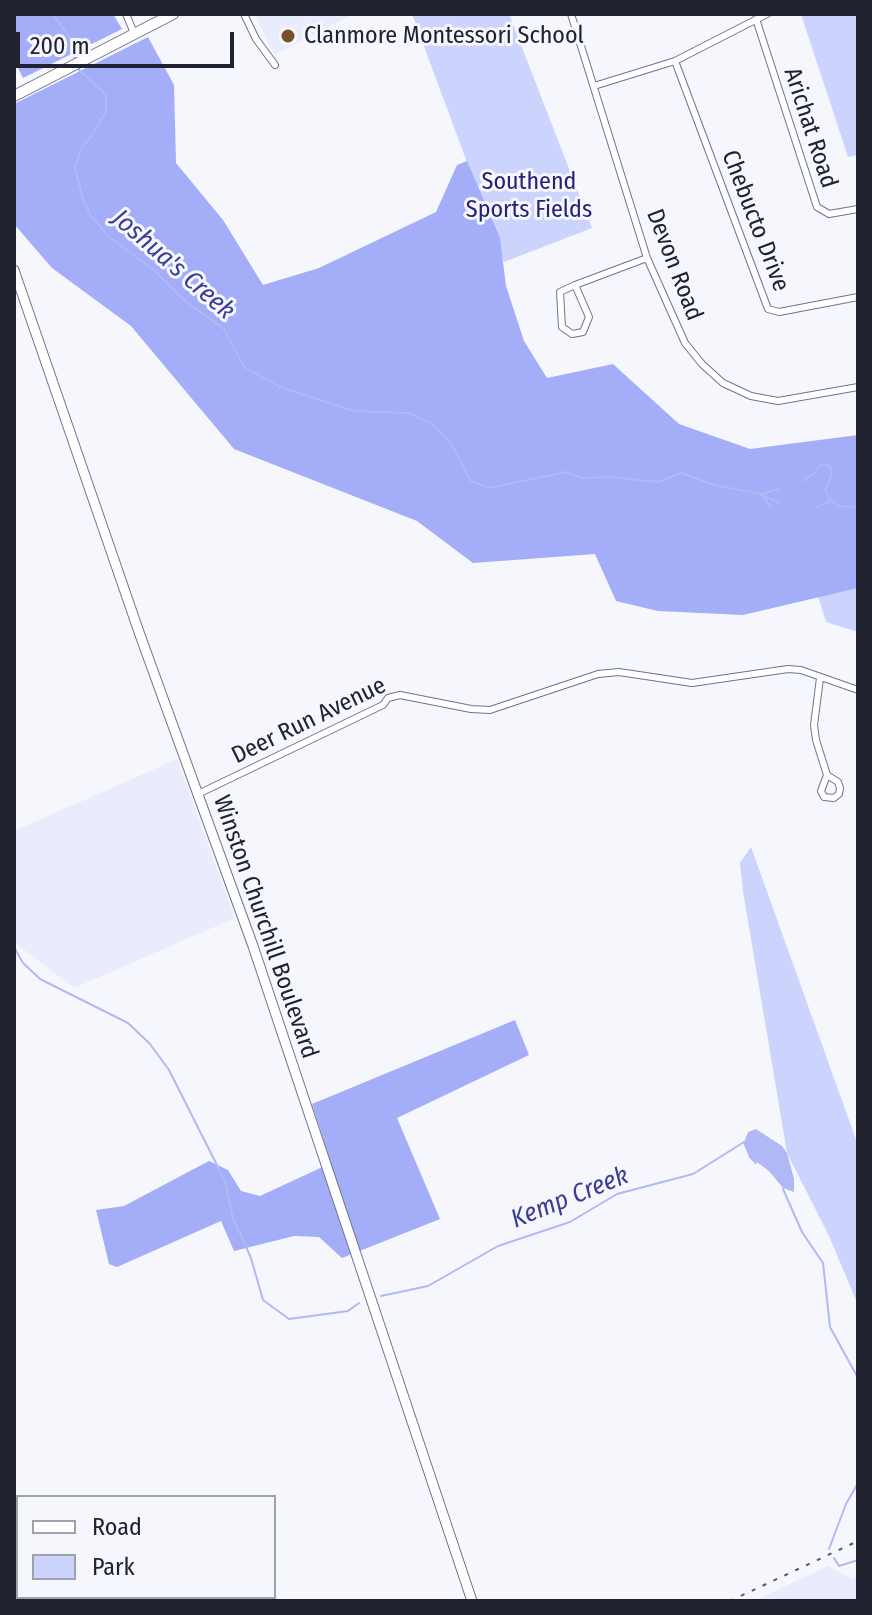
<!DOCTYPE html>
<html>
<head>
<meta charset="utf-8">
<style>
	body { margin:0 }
	#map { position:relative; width:872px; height:1615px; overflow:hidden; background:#f5f7fd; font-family:"Fira Sans Condensed",sans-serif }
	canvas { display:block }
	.frame { position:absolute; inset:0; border:16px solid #20222f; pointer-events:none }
	.legend { position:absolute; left:16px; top:1495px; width:260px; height:104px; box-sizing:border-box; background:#f5f7fd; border:2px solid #a0a2ab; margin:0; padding:10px 14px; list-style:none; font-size:24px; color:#20222f }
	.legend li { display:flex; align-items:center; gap:16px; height:40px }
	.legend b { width:40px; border:2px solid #a0a2ab }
	.scale { position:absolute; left:16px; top:32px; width:218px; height:36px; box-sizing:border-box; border:4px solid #20222f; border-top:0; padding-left:10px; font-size:24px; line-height:28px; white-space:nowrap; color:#20222f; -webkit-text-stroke:6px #f5f7fd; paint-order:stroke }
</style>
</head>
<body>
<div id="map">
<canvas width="872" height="1615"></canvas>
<div class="frame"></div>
<ul class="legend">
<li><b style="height:10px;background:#fff"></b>Road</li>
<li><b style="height:22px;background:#ccd3fc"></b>Park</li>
</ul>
<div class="scale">200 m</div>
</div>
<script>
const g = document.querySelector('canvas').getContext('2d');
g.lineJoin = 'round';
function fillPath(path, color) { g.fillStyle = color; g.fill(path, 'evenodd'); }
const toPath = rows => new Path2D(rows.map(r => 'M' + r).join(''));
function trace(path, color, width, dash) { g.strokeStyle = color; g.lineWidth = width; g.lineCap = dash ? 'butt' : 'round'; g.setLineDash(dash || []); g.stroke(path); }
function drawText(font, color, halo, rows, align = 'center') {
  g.font = font + ' "Fira Sans Condensed",sans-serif'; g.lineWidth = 6; g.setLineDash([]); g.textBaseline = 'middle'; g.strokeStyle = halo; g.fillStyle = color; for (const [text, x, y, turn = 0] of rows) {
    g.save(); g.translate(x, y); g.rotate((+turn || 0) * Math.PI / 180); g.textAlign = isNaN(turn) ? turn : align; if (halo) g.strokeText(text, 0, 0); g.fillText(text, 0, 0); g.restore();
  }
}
const built = toPath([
	[255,14,347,14,348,17,274,55],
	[177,759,235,918,74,988,14,942,14,831],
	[828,1566,852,1579,858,1576,858,1601,754,1601]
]);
const green = toPath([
	[412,14,509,14,592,228,504,262],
	[801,14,858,14,858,155,848,157],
	[858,588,858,632,826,622,818,596],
	[751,847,858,1145,858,1305,829,1236,787,1153,743,891,740,863]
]);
const forest = toPath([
	[14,14,113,14,122,29,23,78,14,60],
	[148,37,174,85,176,163,223,220,263,285,319,268,436,212,457,165,467,161,500,238,506,286,524,341,547,378,613,364,679,424,750,449,858,435,858,588,743,615,658,611,616,601,595,554,473,563,417,521,234,449,131,326,52,268,14,224,14,104],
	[515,1020,529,1055,397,1118,440,1219,342,1258,319,1237,294,1236,234,1251,221,1221,117,1267,109,1264,96,1210,124,1206,209,1161,228,1170,241,1191,260,1196,331,1163,312,1104]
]);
const water = toPath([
	[756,1129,782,1146,787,1153,794,1179,794,1192,783,1188,769,1171,750,1157,744,1142,748,1132]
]);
const stream = toPath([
	[53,14,69,37,75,60],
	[76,67,106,95,106,111,91,137,82,147,75,167,83,200,91,216,108,236,155,271,185,301,224,329,244,367,280,387,354,411,408,413,429,422,449,440,471,481,489,488,566,472,582,478,611,477,657,482,682,473,714,485,761,494,779,489],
	[802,481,814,474,819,467,823,464,829,466,832,474,825,490,831,501,840,506,858,508],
	[762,495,780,503],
	[762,495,771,507],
	[817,507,830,501],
	[14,947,23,963,40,979,128,1023,150,1044,169,1070,225,1181,233,1218,251,1258,263,1300,289,1319,348,1311,359,1303],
	[783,1189,802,1232,823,1263,830,1327,858,1378],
	[381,1296,428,1286,498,1246,570,1222,617,1194,693,1174,744,1142,750,1157,756,1163],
	[829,1549,846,1504,858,1483],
	[834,1558,839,1566,858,1560]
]);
const minor = toPath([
	[126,14,134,33],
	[244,14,256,39,275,65],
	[571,14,647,258,685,343,702,364,723,383,751,396,778,401,858,387],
	[756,19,817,207,829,214,858,209],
	[675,61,768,309,779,312,858,297],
	[594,86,675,61,767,14],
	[575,285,589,317,583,332,572,334,562,327,560,292,575,285,647,258],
	[820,678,814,725,816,740,827,775],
	[827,775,838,782,840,788,839,794,834,798,824,797,821,791,827,775],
	[198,794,383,705,388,698,400,695,471,709,490,710,598,674,619,672,692,683,788,669,801,670,858,690]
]);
const secondary = toPath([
	[14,270,140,635,253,946,472,1601]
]);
const primary = toPath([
	[14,96,173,14]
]);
const rail = toPath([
	[730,1601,858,1541]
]);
const markers = [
	[288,36,8,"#76512c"]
];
const poiNames = [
	["Clanmore Montessori School",304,36]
];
const streetNames = [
	["Arichat Road",810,128,72],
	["Chebucto Drive",755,221,69],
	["Devon Road",674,265,69],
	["Deer Run Avenue",309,721,-26],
	["Winston Churchill Boulevard",265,927,71]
];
const parkNames = [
	["Southend",529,182],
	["Sports Fields",529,210]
];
const waterNames = [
	["Joshua's Creek",173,265,41],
	["Kemp Creek",570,1198,-22]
];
fillPath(built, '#e9ecfc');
fillPath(green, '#ccd3fc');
fillPath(forest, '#a3adf8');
fillPath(water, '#b0b9f5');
trace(stream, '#b0b9f5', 2);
trace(minor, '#6e7391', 8);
trace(secondary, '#6e7391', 11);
trace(primary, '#6e7391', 12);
trace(minor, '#fff', 6);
trace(secondary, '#fff', 9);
trace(primary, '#fff', 10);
trace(rail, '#565863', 2, [4, 8]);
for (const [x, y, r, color] of markers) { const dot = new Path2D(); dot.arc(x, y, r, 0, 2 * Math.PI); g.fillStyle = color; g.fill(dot); trace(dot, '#f5f7fd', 3); }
drawText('24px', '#20222f', '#f5f7fd', poiNames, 'left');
drawText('24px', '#20222f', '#f5f7fd', streetNames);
drawText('24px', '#252175', '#f5f7fd', parkNames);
drawText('italic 26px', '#3b3e93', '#f5f7fd', waterNames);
</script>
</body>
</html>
